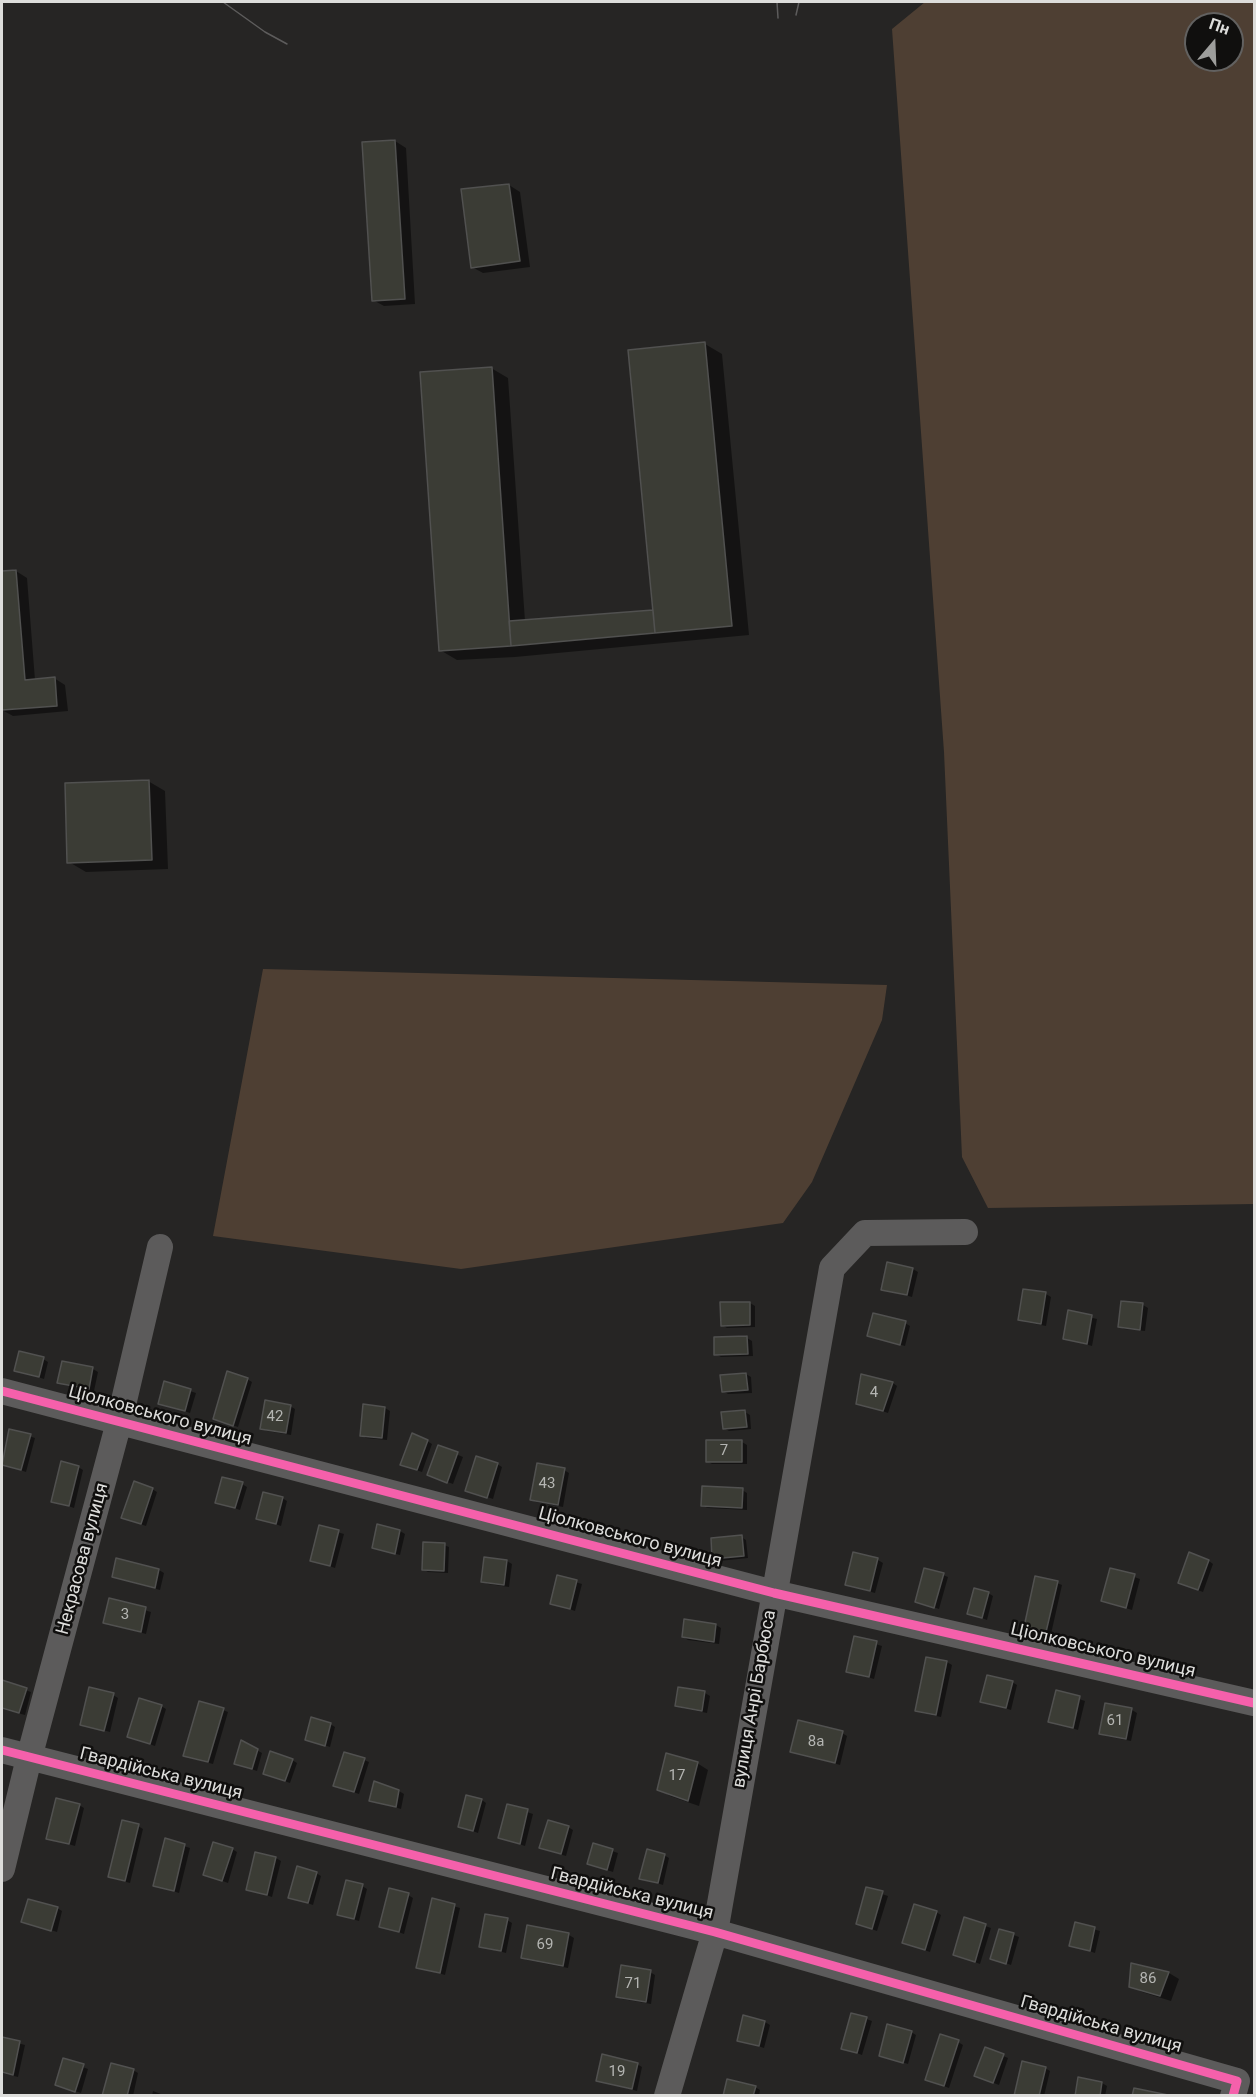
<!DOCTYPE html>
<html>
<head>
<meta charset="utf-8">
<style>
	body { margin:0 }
	#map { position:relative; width:1256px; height:2097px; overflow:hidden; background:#262524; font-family:Roboto,sans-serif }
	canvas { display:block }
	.frame { position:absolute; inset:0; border:3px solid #dddddb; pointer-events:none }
	.north { position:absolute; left:1184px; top:12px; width:60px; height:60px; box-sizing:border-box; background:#100f0e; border:2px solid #626160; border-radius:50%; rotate:19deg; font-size:16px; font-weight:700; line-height:24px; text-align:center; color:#dddddb }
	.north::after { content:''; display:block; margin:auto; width:21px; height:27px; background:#9d9d9b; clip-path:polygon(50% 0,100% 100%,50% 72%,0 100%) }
</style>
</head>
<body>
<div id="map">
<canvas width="1256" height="2097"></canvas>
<div class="frame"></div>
<div class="north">Пн</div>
</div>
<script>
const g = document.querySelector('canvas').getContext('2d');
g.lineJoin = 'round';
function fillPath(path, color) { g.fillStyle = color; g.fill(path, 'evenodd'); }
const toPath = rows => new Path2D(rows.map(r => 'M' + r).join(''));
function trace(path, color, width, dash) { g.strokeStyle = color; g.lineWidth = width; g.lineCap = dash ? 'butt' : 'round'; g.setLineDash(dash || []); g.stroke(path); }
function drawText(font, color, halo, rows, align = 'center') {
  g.font = font + ' Roboto,sans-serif'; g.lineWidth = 5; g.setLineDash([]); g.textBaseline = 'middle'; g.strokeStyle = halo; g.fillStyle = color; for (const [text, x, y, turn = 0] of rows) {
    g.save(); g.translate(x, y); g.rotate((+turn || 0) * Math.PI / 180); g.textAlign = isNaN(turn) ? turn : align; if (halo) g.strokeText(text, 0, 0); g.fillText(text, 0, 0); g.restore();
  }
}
const green = toPath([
	[925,2,1254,2,1254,1204,988,1208,962,1157,944,752,892,29],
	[1196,24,1232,24,1232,60,1196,60],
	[263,969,887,985,882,1020,812,1182,783,1223,461,1269,213,1236]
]);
const shadow = toPath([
	[395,141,406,148,415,304,384,306,373,300],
	[509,185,520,192,530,267,483,273,472,267],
	[705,344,722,354,749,635,515,657,457,660,440,650,491,368,508,378,525,621,655,611],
	[16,571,27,578,35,680,54,678,65,685,68,711,13,716,2,710,2,573],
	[148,781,165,791,168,869,86,872,69,862],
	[913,1269,918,1272,912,1297,883,1289],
	[1024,1290,1046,1294,1051,1297,1046,1326,1025,1322,1020,1319],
	[750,1303,755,1306,755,1327,727,1328,722,1325],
	[1143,1305,1148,1308,1145,1331,1124,1329,1119,1326],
	[1069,1312,1097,1319,1092,1346,1064,1338],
	[905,1323,910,1326,905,1346,869,1336],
	[747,1338,752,1341,753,1356,721,1357,716,1354],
	[43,1359,48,1362,44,1379,16,1370],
	[93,1369,98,1372,94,1391,64,1385,59,1382],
	[746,1374,751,1377,752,1393,728,1394,723,1391],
	[247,1379,252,1382,238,1427,214,1419],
	[165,1383,196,1393,190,1413,159,1403],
	[893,1383,897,1386,888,1413,858,1403],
	[290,1406,295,1409,291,1435,267,1431,262,1428],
	[385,1408,390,1411,387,1440,366,1438,361,1435],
	[745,1412,750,1415,751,1429,729,1431,724,1428],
	[10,1430,35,1438,26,1472,2,1464],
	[427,1441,432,1444,422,1472,407,1467],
	[742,1442,747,1445,747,1464,712,1464,707,1461],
	[439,1447,463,1457,453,1484,434,1477],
	[497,1464,502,1467,493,1499,467,1490],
	[78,1467,83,1470,74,1508,53,1501],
	[564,1470,569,1473,563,1507,536,1502,531,1499],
	[242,1484,247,1487,240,1510,216,1502],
	[152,1489,157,1492,146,1526,128,1520],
	[742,1490,747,1493,747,1510,708,1508,703,1506],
	[282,1498,287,1501,281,1526,257,1518],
	[320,1527,344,1534,335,1568,311,1560],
	[400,1531,405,1534,400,1555,374,1548],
	[741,1537,746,1540,748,1558,719,1561,714,1558],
	[444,1545,449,1547,448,1573,428,1572,423,1569],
	[878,1560,883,1563,875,1593,847,1585],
	[507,1561,512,1564,509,1587,488,1584,483,1581],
	[1209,1561,1213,1564,1203,1592,1184,1585],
	[1111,1569,1140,1579,1132,1610,1103,1601],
	[159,1570,164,1573,160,1590,113,1577],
	[943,1575,948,1577,939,1609,917,1601],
	[558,1577,582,1584,575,1611,552,1603],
	[1057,1583,1062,1585,1051,1634,1025,1626],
	[988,1593,993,1596,987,1620,968,1613],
	[110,1600,151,1612,146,1634,105,1623],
	[685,1621,716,1625,721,1628,719,1644,688,1640,683,1637],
	[855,1638,882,1646,874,1679,847,1671],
	[947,1662,952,1665,941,1717,922,1713,917,1710],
	[2,1682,31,1692,25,1715,2,1709],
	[1012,1682,1017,1685,1011,1710,982,1701],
	[679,1688,705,1693,710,1696,707,1713,682,1708,677,1705],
	[1057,1692,1085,1701,1078,1730,1050,1721],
	[113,1695,118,1698,110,1732,82,1724],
	[161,1706,166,1709,155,1746,129,1737],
	[223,1710,228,1712,213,1764,190,1758],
	[1132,1710,1137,1713,1131,1741,1105,1736,1100,1733],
	[330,1724,335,1727,330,1747,307,1739],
	[842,1733,847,1736,840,1765,792,1751],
	[242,1742,262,1753,257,1771,236,1764],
	[292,1760,297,1763,290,1783,270,1776],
	[364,1760,369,1762,359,1794,335,1786],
	[697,1763,708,1770,699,1806,670,1796,659,1789],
	[399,1791,404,1794,401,1809,371,1800],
	[482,1800,486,1803,478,1833,459,1826],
	[79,1805,84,1808,75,1846,48,1838],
	[508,1806,533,1814,525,1846,500,1838],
	[138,1826,143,1829,130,1883,115,1879,110,1876],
	[568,1827,573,1830,566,1856,546,1850],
	[166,1840,190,1848,179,1893,154,1885],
	[594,1845,618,1853,613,1872,589,1864],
	[232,1849,237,1852,228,1883,204,1874],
	[664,1855,669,1858,663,1885,641,1878],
	[276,1858,281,1861,272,1897,247,1889],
	[316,1873,321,1876,313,1905,290,1897],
	[362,1886,367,1889,359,1921,339,1915],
	[867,1889,888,1896,877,1931,857,1924],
	[408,1895,413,1898,404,1934,381,1926],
	[433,1900,460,1908,445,1975,418,1967],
	[57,1908,62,1911,57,1932,23,1921],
	[936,1912,941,1915,930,1952,909,1945],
	[965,1919,991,1928,980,1964,955,1955],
	[507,1920,512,1923,506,1953,480,1946],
	[1076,1924,1100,1931,1095,1953,1071,1945],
	[1000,1930,1019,1937,1011,1965,992,1958],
	[569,1935,574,1938,568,1968,527,1960,522,1957],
	[650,1972,655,1975,651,2004,622,1999,617,1996],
	[1169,1973,1179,1979,1171,2001,1142,1992,1130,1986],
	[852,2014,872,2021,862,2055,843,2048],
	[765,2022,770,2025,764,2048,739,2040],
	[911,2032,916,2035,908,2064,880,2055],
	[2,2039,25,2045,18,2077,2,2073],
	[958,2042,963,2045,949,2088,932,2082],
	[986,2049,1008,2058,999,2085,981,2078],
	[64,2060,88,2069,81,2093,57,2085],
	[637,2064,642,2067,637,2091,598,2080],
	[1045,2068,1050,2071,1044,2096,1016,2096],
	[133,2070,138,2073,133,2096,104,2096],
	[1102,2083,1107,2086,1105,2096,1076,2096],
	[755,2087,760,2090,759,2096,725,2096],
	[153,2091,166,2096,152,2096]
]);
const building = toPath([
	[395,140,405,299,372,301,362,142,395,140],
	[509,184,520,261,471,268,461,189,509,184],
	[705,342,732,626,655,633,628,350,705,342],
	[492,367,511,646,439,651,420,372,492,367],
	[16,570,25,680,55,677,57,706,2,710,2,571,16,570],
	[653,610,655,633,511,646,509,621,653,610],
	[149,780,152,860,67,863,65,783,149,780],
	[887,1262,913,1268,907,1295,881,1290,887,1262],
	[1023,1289,1046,1292,1041,1324,1018,1320,1023,1289],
	[1121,1301,1143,1303,1140,1330,1118,1327,1121,1301],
	[720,1302,750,1302,750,1325,721,1326,720,1302],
	[1068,1310,1092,1315,1087,1344,1063,1339,1068,1310],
	[873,1313,906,1321,900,1345,867,1336,873,1313],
	[747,1336,748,1354,714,1355,714,1337,747,1336],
	[19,1351,44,1357,39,1377,14,1371,19,1351],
	[62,1361,93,1367,89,1389,57,1383,62,1361],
	[227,1371,248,1378,233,1426,213,1419,227,1371],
	[746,1373,748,1390,722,1392,720,1375,746,1373],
	[861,1374,893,1382,883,1411,856,1404,861,1374],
	[164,1381,191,1389,185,1411,158,1404,164,1381],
	[265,1400,291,1405,286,1433,260,1429,265,1400],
	[363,1404,385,1407,382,1438,360,1436,363,1404],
	[745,1410,747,1427,723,1429,721,1412,745,1410],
	[9,1429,31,1434,21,1470,2,1465,9,1429],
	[412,1433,428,1440,417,1470,400,1465,412,1433],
	[706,1440,742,1440,742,1462,706,1462,706,1440],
	[438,1445,458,1452,447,1483,427,1475,438,1445],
	[476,1456,498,1463,487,1498,465,1491,476,1456],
	[61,1461,79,1466,69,1506,51,1502,61,1461],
	[537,1463,565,1468,558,1505,530,1500,537,1463],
	[222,1477,243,1482,235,1508,215,1503,222,1477],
	[134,1481,153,1488,141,1524,121,1518,134,1481],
	[702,1486,743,1488,742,1508,701,1506,702,1486],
	[263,1492,283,1497,276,1524,256,1519,263,1492],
	[377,1524,400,1530,395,1554,372,1548,377,1524],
	[319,1525,339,1530,330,1566,310,1561,319,1525],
	[742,1535,744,1556,712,1559,711,1538,742,1535],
	[423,1542,445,1543,444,1571,422,1570,423,1542],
	[853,1552,878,1558,870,1591,845,1585,853,1552],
	[1189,1552,1209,1560,1198,1590,1178,1583,1189,1552],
	[484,1557,507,1560,504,1585,481,1582,484,1557],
	[116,1558,159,1569,155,1588,112,1577,116,1558],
	[924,1568,944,1573,934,1608,915,1602,924,1568],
	[1110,1568,1135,1574,1126,1608,1101,1601,1110,1568],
	[557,1575,577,1580,570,1609,550,1604,557,1575],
	[1035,1576,1058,1581,1046,1632,1024,1627,1035,1576],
	[974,1588,989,1592,982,1618,967,1614,974,1588],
	[109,1598,146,1607,141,1632,103,1623,109,1598],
	[684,1619,716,1624,714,1642,682,1637,684,1619],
	[854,1636,877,1641,869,1677,846,1672,854,1636],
	[926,1657,947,1661,936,1715,915,1711,926,1657],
	[987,1675,1013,1681,1006,1708,980,1702,987,1675],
	[2,1680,27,1688,19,1713,2,1708,2,1680],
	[89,1687,114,1693,104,1731,80,1725,89,1687],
	[678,1687,705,1691,702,1711,675,1706,678,1687],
	[1056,1690,1080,1696,1073,1728,1048,1722,1056,1690],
	[139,1698,162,1705,150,1744,127,1737,139,1698],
	[199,1701,224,1708,208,1762,183,1756,199,1701],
	[1105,1703,1132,1708,1126,1739,1099,1734,1105,1703],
	[311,1717,331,1723,325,1746,305,1740,311,1717],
	[798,1720,843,1731,835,1763,790,1752,798,1720],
	[241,1740,258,1749,252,1769,234,1764,241,1740],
	[270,1751,293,1759,285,1781,263,1774,270,1751],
	[344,1752,365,1758,354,1792,333,1786,344,1752],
	[666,1753,698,1762,688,1801,657,1790,666,1753],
	[374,1781,399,1790,396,1807,369,1801,374,1781],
	[466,1795,482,1799,473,1831,458,1827,466,1795],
	[56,1798,80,1804,69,1844,46,1839,56,1798],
	[507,1804,528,1809,520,1844,498,1838,507,1804],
	[122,1820,139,1824,125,1881,108,1877,122,1820],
	[548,1820,569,1826,561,1854,539,1848,548,1820],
	[165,1838,185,1844,174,1891,153,1886,165,1838],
	[213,1842,233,1848,222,1881,203,1875,213,1842],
	[593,1843,613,1849,607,1870,587,1864,593,1843],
	[647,1849,665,1854,658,1883,639,1879,647,1849],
	[255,1852,276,1857,267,1895,246,1890,255,1852],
	[297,1866,317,1872,308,1903,288,1898,297,1866],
	[346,1880,363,1884,354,1919,337,1915,346,1880],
	[866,1887,883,1891,872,1929,856,1924,866,1887],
	[389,1888,409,1893,399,1932,379,1927,389,1888],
	[432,1898,455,1904,440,1973,416,1968,432,1898],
	[28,1899,58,1907,51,1931,21,1922,28,1899],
	[914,1904,937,1911,925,1950,902,1943,914,1904],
	[485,1914,508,1918,501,1951,479,1947,485,1914],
	[964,1917,986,1924,975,1962,953,1955,964,1917],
	[1075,1922,1095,1927,1090,1951,1069,1946,1075,1922],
	[527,1925,569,1933,563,1966,521,1958,527,1925],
	[999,1929,1014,1933,1006,1964,990,1959,999,1929],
	[1131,1963,1169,1972,1160,1996,1129,1987,1131,1963],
	[621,1965,651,1970,646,2002,616,1997,621,1965],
	[851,2013,867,2017,857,2053,841,2049,851,2013],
	[743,2015,765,2021,759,2046,737,2041,743,2015],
	[887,2024,912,2031,903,2063,879,2056,887,2024],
	[940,2034,959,2040,944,2086,925,2080,940,2034],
	[2,2037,20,2041,13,2075,2,2072,2,2037],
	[985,2047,1004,2054,993,2083,974,2076,985,2047],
	[602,2054,638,2063,632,2089,596,2081,602,2054],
	[63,2058,84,2064,75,2092,55,2085,63,2058],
	[1022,2061,1046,2067,1039,2096,1014,2096,1022,2061],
	[111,2063,134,2069,127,2096,102,2096,111,2063],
	[1078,2077,1102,2082,1100,2096,1075,2096,1078,2077],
	[727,2079,756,2086,753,2096,723,2096,727,2079],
	[1134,2088,1168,2095,1132,2096,1134,2088]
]);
const street = toPath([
	[2,1391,774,1593,1254,1703],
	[2,1750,715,1932,1237,2081,1233,2096],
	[2,1869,29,1758,119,1422,160,1247],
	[667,2096,715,1932,832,1268,865,1233,965,1232]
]);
const tram = toPath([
	[223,2,265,32,287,44],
	[777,2,778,18],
	[796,15,799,2]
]);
const cycleway = toPath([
	[2,1391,774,1593,1254,1703],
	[2,1750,715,1932,1237,2081,1233,2096]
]);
const numberNames = [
	["4",874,1393],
	["42",275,1417],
	["7",724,1451],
	["43",547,1484],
	["3",125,1615],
	["61",1115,1721],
	["8а",816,1742],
	["17",677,1776],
	["69",545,1945],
	["86",1148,1979],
	["71",633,1984],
	["19",617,2072]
];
const streetNames = [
	["Ціолковського вулиця",160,1416,15],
	["Ціолковського вулиця",630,1538,15],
	["Некрасова вулиця",83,1559,-75],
	["Ціолковського вулиця",1103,1651,13],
	["вулиця Анрі Барбюса",755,1699,-80],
	["Гвардійська вулиця",161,1774,14],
	["Гвардійська вулиця",632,1894,14],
	["Гвардійська вулиця",1101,2025,16]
];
fillPath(green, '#4e3f33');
fillPath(shadow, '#0007');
fillPath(building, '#3b3c35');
trace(building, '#515150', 1.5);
trace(street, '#5c5b5b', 26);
trace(tram, '#5d5c5c', 1.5);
trace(cycleway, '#f560ab', 9);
drawText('15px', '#b4b5b2', null, numberNames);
drawText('18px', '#dddddb', '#100f0e', streetNames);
</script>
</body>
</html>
